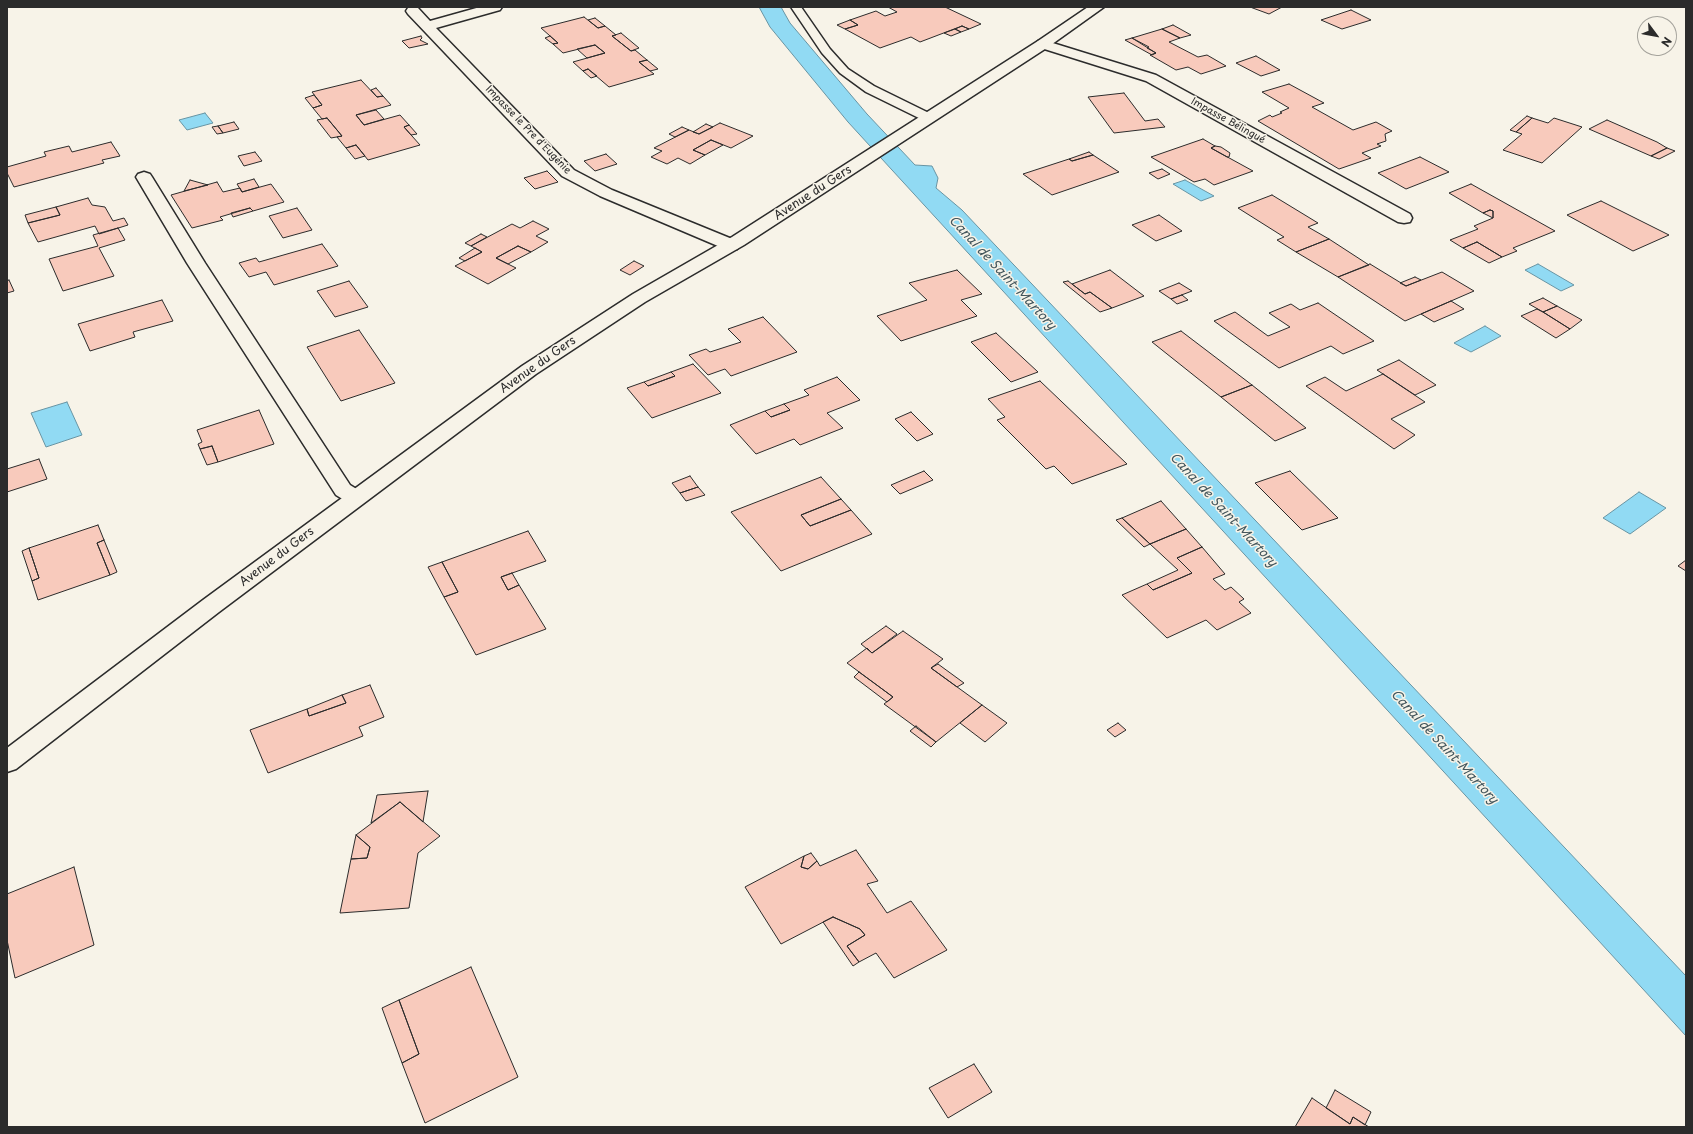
<!DOCTYPE html>
<meta charset="utf-8">
<style>
body{margin:0}
#map{position:relative;width:1693px;height:1134px;overflow:hidden;background:#f7f3e8;font-family:"Playpen Sans",sans-serif}
canvas{display:block}
.frame{position:absolute;inset:0;border:8px solid #2b2b2b;pointer-events:none}
.north{position:absolute;left:1637px;top:16px;width:40px;height:40px;box-sizing:border-box;background:#f7f3e8;border:1px solid #a5a39c;border-radius:50%;rotate:122deg;font-size:11px;font-weight:700;line-height:16px;text-align:center;color:#2b2b2b}
.north::after{content:'';display:block;margin:auto;width:14px;height:18px;background:#2b2b2b;clip-path:polygon(50% 0,100% 100%,50% 72%,0 100%)}
</style>
<div id="map">
<canvas width="1693" height="1134"></canvas>
<div class="frame"></div>
<div class="north">N</div>
</div>
<script>
const context = document.querySelector('canvas').getContext('2d');
context.lineJoin = 'round';
function paint(path, color) { context.fillStyle = color; context.fill(path, 'evenodd'); }
const toPath = rows => new Path2D(rows.map(r => 'M' + r).join(''));
function trace(path, color, width, dash) { context.strokeStyle = color; context.lineWidth = width; context.lineCap = dash ? 'butt' : 'round'; context.setLineDash(dash || []); context.stroke(path); }
function label(font, color, halo, rows, align = 'center') {
  context.font = font + ' "Playpen Sans",sans-serif'; context.lineWidth = 3; context.setLineDash([]); context.textBaseline = 'middle'; context.strokeStyle = halo; context.fillStyle = color; for (const [text, x, y, turn = 0] of rows) {
    context.save(); context.translate(x, y); context.rotate((+turn || 0) * Math.PI / 180); context.textAlign = isNaN(turn) ? turn : align; if (halo) context.strokeText(text, 0, 0); context.fillText(text, 0, 0); context.restore();
  }
}
const water = toPath([
 [759,7,781,7,790,23,867,114,915,165,932,166,938,178,936,188,962,210,1686,976,1686,1036,848,122,770,27,759,7],
 [205,113,213,123,187,130,179,120,205,113],
 [1185,180,1214,196,1201,201,1173,184,1185,180],
 [1538,264,1574,285,1561,291,1525,270,1538,264],
 [1485,326,1501,336,1471,352,1454,343,1485,326],
 [67,402,82,435,46,447,31,413,67,402],
 [1639,492,1666,508,1630,534,1603,518,1639,492]
]);
const building = toPath([
 [888,7,945,7,981,24,969,29,962,26,920,42,911,37,880,48,845,29,858,25,850,20,876,11,885,16,897,12,888,7],
 [1250,7,1282,7,1269,14,1250,7],
 [1351,10,1371,20,1342,29,1321,20,1351,10],
 [584,17,598,28,605,26,616,35,612,36,631,51,635,50,647,60,639,62,654,74,609,87,588,69,583,71,573,62,605,53,595,45,563,53,553,44,558,43,541,28,584,17],
 [595,18,605,26,598,28,588,20,595,18],
 [850,20,858,25,845,29,837,25,850,20],
 [1173,25,1191,35,1180,38,1162,29,1173,25],
 [962,26,969,29,961,32,955,29,962,26],
 [955,29,961,32,951,36,944,33,955,29],
 [1162,29,1180,38,1169,42,1198,57,1207,55,1226,66,1201,74,1188,67,1176,70,1150,55,1156,53,1132,38,1162,29],
 [621,33,639,48,631,51,612,36,621,33],
 [421,36,422,38,420,40,428,44,409,48,402,41,421,36],
 [550,36,558,43,553,44,545,38,550,36],
 [1132,38,1149,47,1147,48,1156,53,1152,55,1125,40,1132,38],
 [595,45,605,53,587,58,577,49,595,45],
 [1256,56,1280,70,1261,76,1236,63,1256,56],
 [647,60,658,69,650,71,639,62,647,60],
 [588,69,597,76,591,78,583,71,588,69],
 [361,80,377,97,383,96,391,105,356,115,364,125,400,115,409,125,404,127,420,145,368,160,356,145,346,148,337,137,342,136,327,118,322,119,313,108,322,105,312,92,361,80],
 [1289,84,1324,103,1312,107,1353,130,1376,122,1392,131,1385,134,1386,141,1377,144,1381,146,1362,153,1371,158,1339,169,1258,121,1270,115,1272,117,1282,113,1280,112,1289,108,1262,92,1289,84],
 [376,88,383,96,377,97,371,90,376,88],
 [1124,93,1145,121,1158,119,1165,127,1114,133,1088,97,1124,93],
 [314,95,322,105,313,108,305,98,314,95],
 [376,110,384,119,364,125,356,115,376,110],
 [1527,116,1532,118,1516,132,1510,130,1527,116],
 [327,118,342,136,331,138,317,120,327,118],
 [1532,118,1548,123,1554,118,1582,127,1542,163,1503,150,1522,134,1516,132,1532,118],
 [1607,120,1657,142,1667,148,1651,156,1589,129,1607,120],
 [234,122,239,129,223,133,218,126,234,122],
 [720,123,753,136,731,148,711,140,693,150,705,155,690,164,678,158,667,164,651,157,662,151,654,148,689,130,699,134,720,123],
 [706,124,713,127,699,134,693,132,706,124],
 [409,125,417,134,411,135,404,127,409,125],
 [218,126,223,133,217,134,212,127,218,126],
 [682,127,689,130,675,137,669,134,682,127],
 [1203,139,1215,146,1211,148,1253,171,1214,185,1205,179,1194,182,1151,157,1203,139],
 [711,140,723,145,705,155,693,150,711,140],
 [111,142,120,156,102,160,104,163,14,187,7,173,7,167,46,156,44,152,69,146,72,152,111,142],
 [356,145,365,156,355,159,346,148,356,145],
 [1215,146,1221,147,1230,153,1229,157,1227,157,1211,148,1215,146],
 [1667,148,1675,151,1659,159,1651,156,1667,148],
 [255,152,262,161,244,166,238,156,255,152],
 [1089,152,1093,155,1072,161,1069,159,1089,152],
 [606,154,617,164,595,171,584,161,606,154],
 [1093,155,1119,172,1052,195,1023,174,1069,159,1072,161,1093,155],
 [1420,157,1449,172,1406,189,1378,173,1420,157],
 [1162,169,1170,174,1158,179,1149,173,1162,169],
 [547,171,558,182,535,189,524,178,547,171],
 [254,179,259,187,242,192,237,184,254,179],
 [190,180,208,185,184,191,190,180],
 [217,182,223,192,240,188,242,192,271,184,284,202,253,211,250,208,220,217,223,220,192,228,171,195,217,182],
 [1471,184,1555,231,1513,248,1517,251,1502,257,1477,242,1463,248,1450,240,1478,229,1474,226,1493,218,1493,211,1490,210,1483,213,1449,193,1471,184],
 [1272,195,1318,223,1308,227,1329,239,1296,252,1277,240,1284,237,1238,208,1272,195],
 [88,198,92,205,105,207,113,221,124,218,128,225,99,234,95,226,38,242,28,223,60,215,56,207,88,198],
 [1601,201,1669,235,1633,251,1567,215,1601,201],
 [56,207,60,215,28,223,25,215,56,207],
 [250,208,253,211,233,217,231,213,250,208],
 [297,208,312,230,283,238,269,216,297,208],
 [1490,210,1493,211,1493,218,1483,213,1490,210],
 [1159,215,1182,231,1156,241,1132,225,1159,215],
 [533,221,549,229,536,236,548,242,531,252,518,246,496,258,516,268,488,284,455,266,482,252,471,246,512,224,520,228,533,221],
 [118,228,125,240,99,248,114,276,63,291,49,259,98,246,93,235,118,228],
 [481,234,487,237,471,246,465,243,481,234],
 [1329,239,1369,265,1338,277,1296,252,1329,239],
 [1477,242,1502,257,1489,263,1463,248,1477,242],
 [322,244,338,266,274,285,266,272,249,277,239,263,256,258,259,262,322,244],
 [518,246,531,252,508,264,496,258,518,246],
 [475,248,482,252,465,261,459,258,475,248],
 [634,261,644,266,630,275,620,270,634,261],
 [1370,264,1406,286,1442,272,1474,291,1405,321,1338,277,1370,264],
 [957,270,982,294,961,300,977,316,901,341,877,316,927,300,909,283,957,270],
 [1110,270,1144,296,1112,308,1090,292,1085,294,1072,284,1110,270],
 [1415,277,1421,280,1406,286,1400,283,1415,277],
 [9,280,14,291,7,293,7,281,9,280],
 [349,281,368,307,335,317,317,291,349,281],
 [1068,281,1085,294,1090,292,1112,308,1100,312,1063,282,1068,281],
 [1179,283,1192,291,1171,299,1159,291,1179,283],
 [1182,295,1188,300,1177,304,1171,299,1182,295],
 [1543,298,1557,306,1543,312,1529,304,1543,298],
 [162,300,173,321,133,332,135,337,90,351,78,324,162,300],
 [1451,301,1464,309,1434,322,1421,314,1451,301],
 [1318,303,1374,341,1343,354,1331,346,1279,368,1214,321,1235,312,1268,336,1290,327,1269,313,1291,304,1300,310,1318,303],
 [1557,306,1582,320,1570,329,1543,312,1557,306],
 [1537,309,1543,312,1570,329,1556,338,1521,316,1537,309],
 [763,317,797,352,731,376,725,369,708,375,689,355,706,349,710,352,741,342,728,329,763,317],
 [359,330,395,383,341,401,307,347,359,330],
 [1181,331,1252,385,1221,397,1152,342,1181,331],
 [996,333,1038,372,1011,382,971,342,996,333],
 [1399,360,1436,385,1415,395,1377,370,1399,360],
 [693,364,721,393,652,418,627,388,644,382,648,386,675,376,671,372,693,364],
 [671,372,675,376,648,386,644,382,671,372],
 [1383,374,1425,402,1391,419,1415,435,1394,449,1306,386,1325,377,1346,391,1383,374],
 [837,377,860,400,827,413,843,428,800,445,794,439,756,454,730,425,765,411,771,417,790,410,784,404,809,395,804,390,837,377],
 [1040,381,1127,464,1072,484,1054,466,1046,469,997,420,1005,417,988,399,1040,381],
 [1252,385,1306,428,1275,441,1221,397,1252,385],
 [784,404,790,410,771,417,765,411,784,404],
 [259,410,274,444,218,462,212,446,200,449,198,444,202,442,197,430,259,410],
 [911,412,933,434,917,441,895,419,911,412],
 [212,446,218,462,207,465,200,449,212,446],
 [39,459,47,479,7,492,7,469,39,459],
 [924,471,933,480,900,494,891,485,924,471],
 [1290,471,1338,518,1302,530,1255,483,1290,471],
 [690,476,698,487,680,493,672,483,690,476],
 [821,477,841,499,801,515,810,526,851,510,872,534,781,571,731,512,821,477],
 [698,487,705,495,686,501,680,493,698,487],
 [841,499,851,510,810,526,801,515,841,499],
 [1161,501,1186,529,1150,544,1122,518,1161,501],
 [1122,518,1150,544,1144,547,1116,520,1122,518],
 [98,525,104,540,97,543,110,575,38,600,32,581,39,578,29,548,98,525],
 [1186,529,1202,547,1177,558,1192,573,1153,590,1147,584,1178,570,1150,544,1186,529],
 [528,531,546,561,501,577,508,590,519,585,546,629,476,655,444,597,458,592,442,562,528,531],
 [104,540,117,572,110,575,97,543,104,540],
 [1202,547,1225,574,1213,579,1225,590,1231,587,1244,599,1239,602,1251,613,1217,630,1206,620,1167,638,1122,595,1147,584,1153,590,1192,573,1177,558,1202,547],
 [29,548,39,578,32,581,22,551,29,548],
 [1686,560,1686,571,1678,566,1686,560],
 [442,562,458,592,444,597,428,567,442,562],
 [512,573,519,585,508,590,501,577,512,573],
 [886,626,897,634,872,653,861,644,886,626],
 [903,631,943,659,931,668,982,705,936,742,884,704,893,697,847,663,867,648,872,653,903,631],
 [938,664,964,683,957,687,931,668,938,664],
 [859,672,893,697,887,702,854,677,859,672],
 [370,685,384,717,359,727,363,736,268,773,250,730,307,709,309,716,346,703,342,695,370,685],
 [342,695,346,703,309,716,307,709,342,695],
 [982,705,1007,723,985,742,960,723,982,705],
 [1118,723,1126,730,1115,737,1107,730,1118,723],
 [916,726,936,742,931,747,910,731,916,726],
 [428,791,423,822,400,802,371,823,377,795,428,791],
 [400,802,440,836,418,853,409,908,340,913,351,859,367,858,370,847,356,835,400,802],
 [356,835,370,847,367,858,351,859,356,835],
 [856,850,878,881,867,884,887,913,911,901,947,950,894,978,876,953,859,962,847,946,865,935,860,929,833,917,781,944,745,887,804,856,801,867,808,869,817,861,820,866,856,850],
 [811,853,817,861,808,869,801,867,804,856,811,853],
 [74,867,94,945,15,978,7,940,7,894,74,867],
 [833,917,860,929,865,935,847,946,859,962,853,966,823,922,833,917],
 [471,967,518,1077,425,1123,402,1063,419,1054,399,1000,471,967],
 [399,1000,419,1054,402,1063,382,1008,399,1000],
 [974,1064,992,1092,948,1118,929,1088,974,1064],
 [1335,1090,1371,1112,1365,1125,1353,1117,1350,1124,1326,1108,1335,1090],
 [1312,1098,1350,1124,1353,1117,1369,1127,1295,1127,1312,1098]
]);
const service = toPath([
 [791,7,801,7,830,49,848,69,874,86,933,115,935,118,933,121,925,121,866,92,840,73,822,53,791,7]
]);
const minor = toPath([
 [413,7,418,8,430,21,480,7,502,7,500,10,436,28,574,170,612,190,737,241,740,245,737,249,731,250,725,249,600,196,562,176,408,14,406,11,408,8,413,7],
 [1043,40,1156,75,1410,214,1412,218,1410,222,1404,223,1398,222,1146,81,1038,47,1036,44,1038,41,1043,40],
 [144,172,150,174,152,177,205,263,350,485,363,493,366,498,363,503,356,505,349,503,336,495,187,263,136,177,138,174,144,172]
]);
const secondary = toPath([
 [1088,7,1104,7,1048,47,744,245,645,302,536,374,219,612,16,769,7,772,7,748,203,600,522,366,633,294,732,237,1038,41,1088,7]
]);
const farStreetnames = [
 ["Impasse Bélingué",1228,121,29],
 ["Impasse le Pre d'Eugénie",528,130,46]
];
const streetNames = [
 ["Avenue du Gers",813,193,-33],
 ["Avenue du Gers",538,365,-35],
 ["Avenue du Gers",277,557,-37]
];
const waterNames = [
 ["Canal de Saint-Martory",1002,273,47],
 ["Canal de Saint-Martory",1223,510,47],
 ["Canal de Saint-Martory",1444,747,47]
];
paint(water, '#91daf3');
trace(water, '#6894a3', 1);
paint(building, '#f8cabc');
trace(building, '#2b2b2b', 1);
trace(service, '#2b2b2b', 3);
trace(minor, '#2b2b2b', 3);
trace(secondary, '#2b2b2b', 3);
paint(service, '#f7f3e8');
paint(minor, '#f7f3e8');
paint(secondary, '#f7f3e8');
label('10px', '#2b2b2b', '#f7f3e8', farStreetnames);
label('12px', '#2b2b2b', '#f7f3e8', streetNames);
label('italic 13px', '#44575d', '#f7f3e8', waterNames);
</script>
